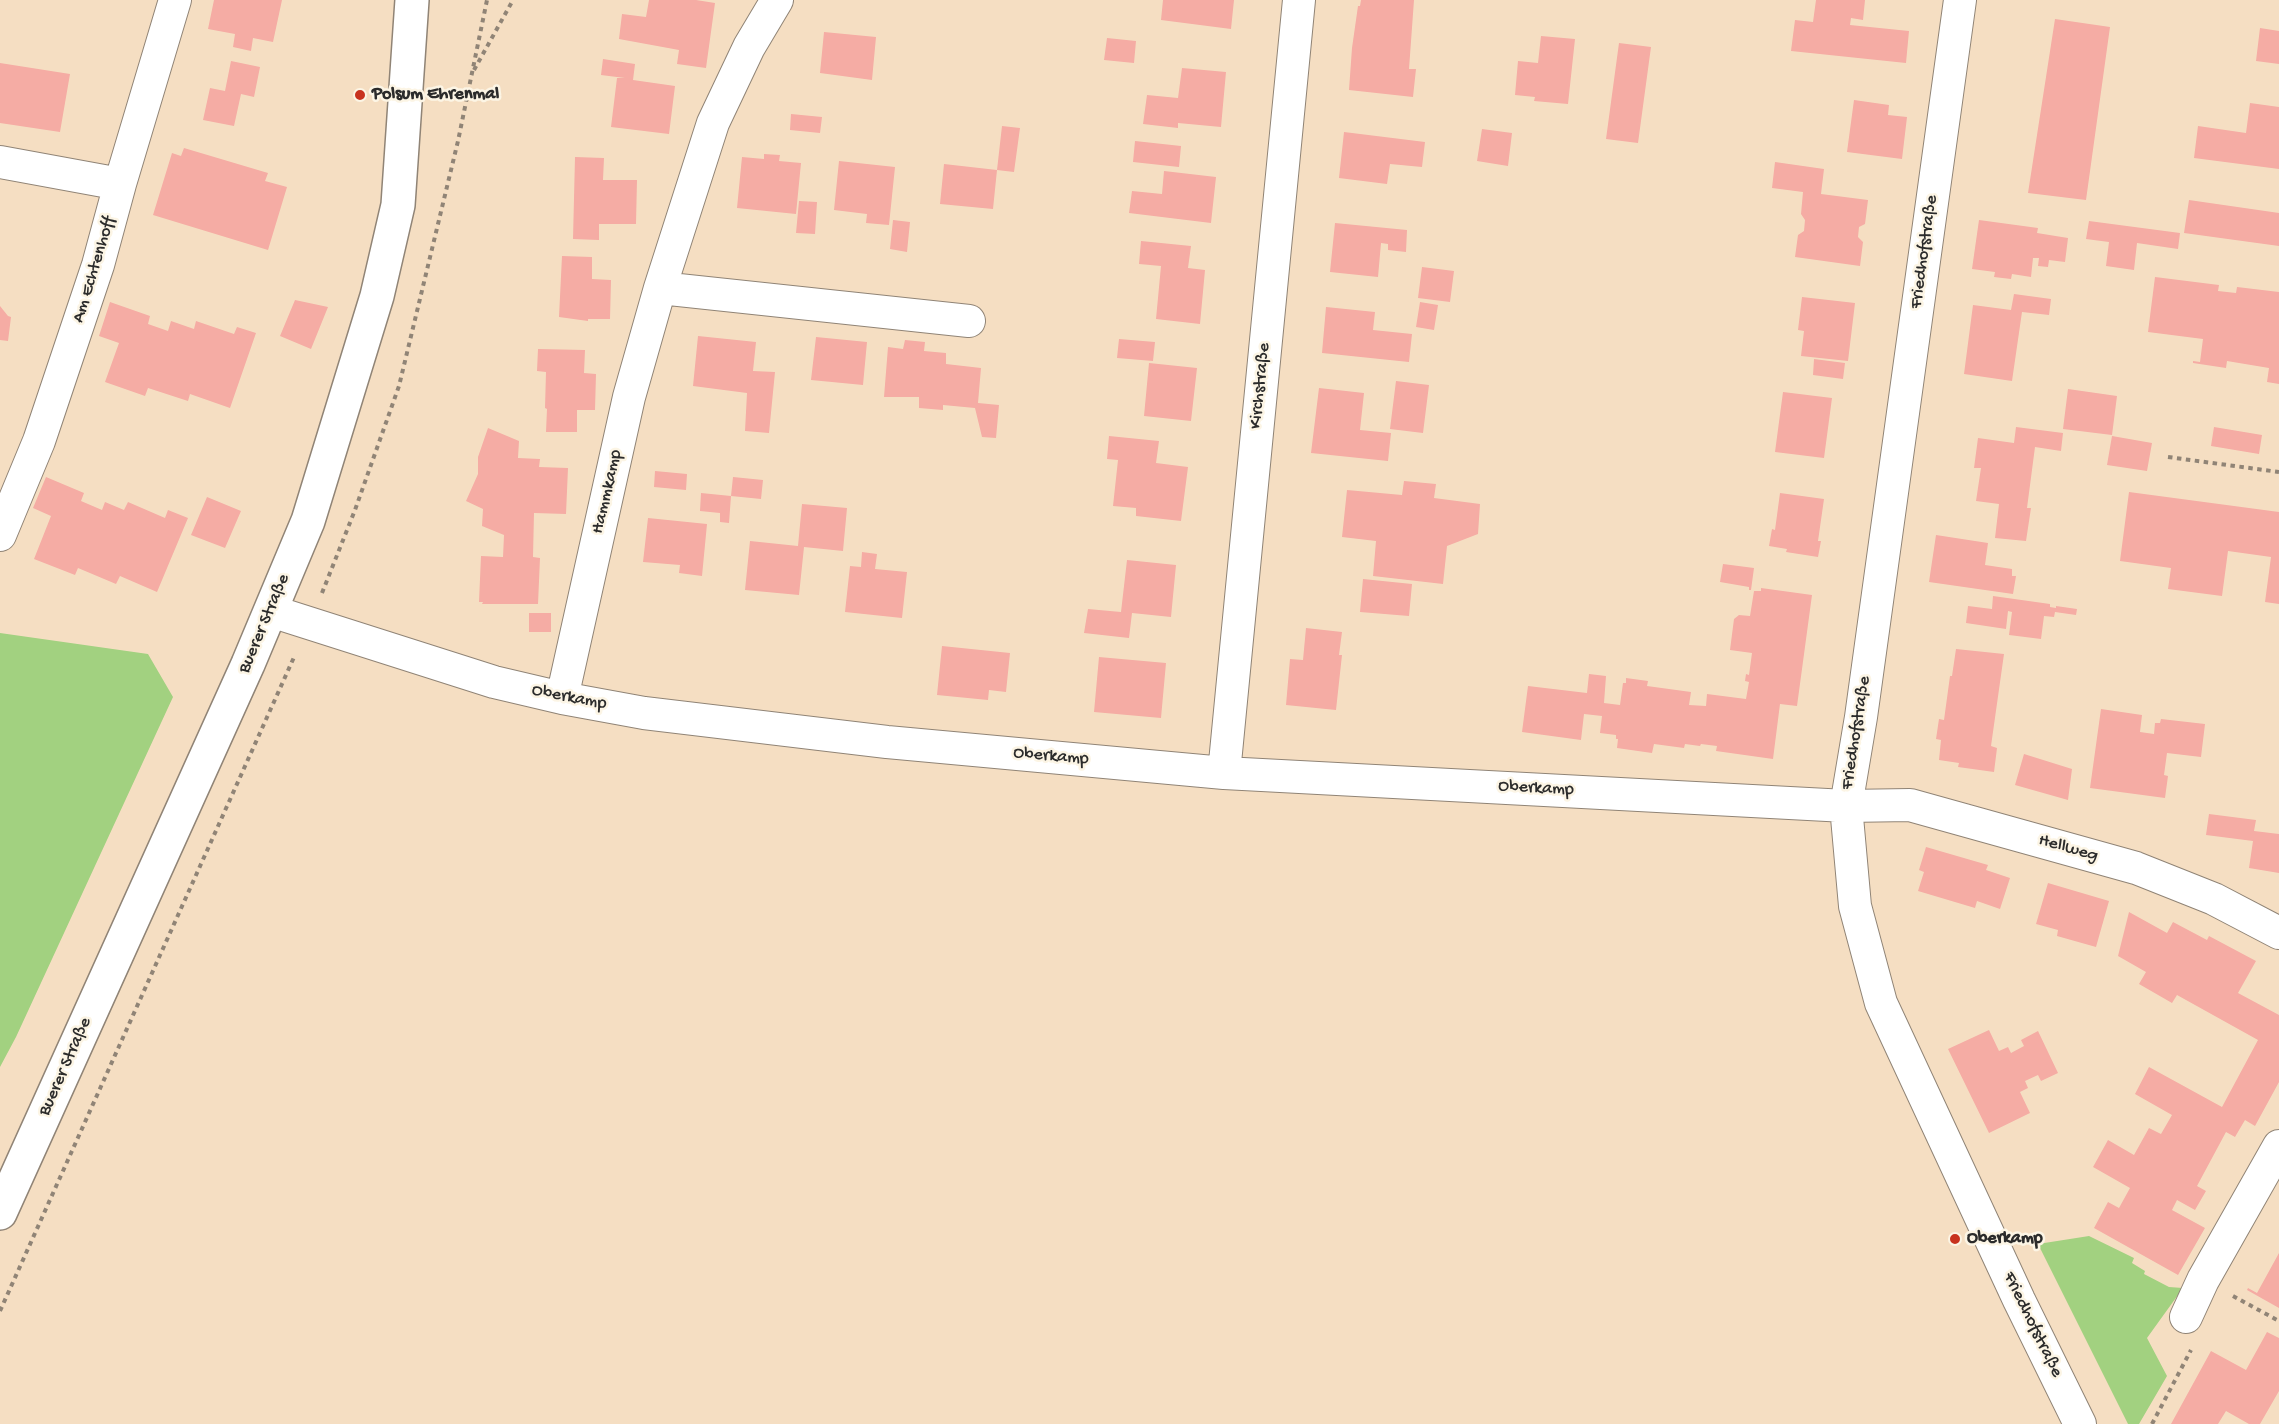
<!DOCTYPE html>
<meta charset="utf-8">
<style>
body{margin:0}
canvas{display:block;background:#f5dec2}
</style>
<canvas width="2279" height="1424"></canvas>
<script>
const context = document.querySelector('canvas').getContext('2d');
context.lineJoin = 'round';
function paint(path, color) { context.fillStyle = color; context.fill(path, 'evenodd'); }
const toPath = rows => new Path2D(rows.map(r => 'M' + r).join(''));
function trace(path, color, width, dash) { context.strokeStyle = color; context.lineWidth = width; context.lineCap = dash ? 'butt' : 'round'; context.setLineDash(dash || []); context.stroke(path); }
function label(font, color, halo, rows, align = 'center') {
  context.font = font + ' "Gochi Hand",sans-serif'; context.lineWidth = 5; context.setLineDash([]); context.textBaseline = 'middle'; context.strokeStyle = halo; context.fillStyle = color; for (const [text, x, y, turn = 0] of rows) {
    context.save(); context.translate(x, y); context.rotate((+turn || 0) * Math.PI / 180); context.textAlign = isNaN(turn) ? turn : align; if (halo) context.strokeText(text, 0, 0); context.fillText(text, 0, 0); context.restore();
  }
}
const green = toPath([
 [0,633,148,654,173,697,16,1037,0,1067],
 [2089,1236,2134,1258,2132,1263,2145,1271,2144,1274,2169,1287,2183,1288,2147,1338,2167,1376,2139,1424,2128,1424,2038,1244]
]);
const building = toPath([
 [214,0,282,0,273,42,253,38,251,51,233,47,235,34,208,29],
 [649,0,696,0,715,3,706,68,677,64,679,50,619,39,622,14,646,17],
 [1163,0,1234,0,1231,29,1161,20],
 [1361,0,1414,0,1409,69,1416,69,1413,97,1349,90,1352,48,1358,6,1360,6],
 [1816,0,1865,0,1863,20,1851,18,1850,25,1909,31,1906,63,1791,51,1795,20,1813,22],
 [2055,19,2110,27,2086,200,2028,193],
 [2260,28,2279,31,2279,64,2256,61],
 [824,32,876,37,872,80,820,73],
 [1541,36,1575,39,1568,104,1534,101,1535,97,1515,95,1518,61,1538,63],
 [1107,38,1136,41,1134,63,1104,60],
 [1619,43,1651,47,1638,143,1606,139],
 [603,59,635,64,633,80,675,86,669,134,611,127,617,78,625,78,601,75],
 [231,61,260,67,254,97,241,94,234,126,203,120,210,88,225,91],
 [0,63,70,74,60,132,0,123],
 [1182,68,1226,72,1221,127,1178,123,1178,128,1143,124,1147,95,1178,98],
 [1854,100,1889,105,1888,115,1907,117,1902,159,1847,152],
 [2250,103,2279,107,2279,169,2194,158,2198,126,2246,133],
 [791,114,822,117,820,133,790,130],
 [1002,126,1020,128,1014,172,997,170],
 [1482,129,1512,133,1508,166,1477,161],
 [1344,132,1425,142,1422,167,1390,164,1387,184,1339,178],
 [1135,141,1181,146,1179,167,1133,162],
 [184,148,268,173,265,181,287,187,268,250,153,215,172,153,181,156],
 [764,154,780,155,779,161,801,163,796,214,737,208,742,157,764,159],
 [575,157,604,158,603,180,637,180,636,224,599,224,599,240,573,239],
 [839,161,895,167,889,225,866,223,867,214,834,210],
 [1775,162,1824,169,1821,194,1868,200,1865,224,1859,227,1858,237,1863,242,1860,266,1795,257,1798,235,1804,231,1805,220,1801,214,1803,192,1772,188],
 [944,164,997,170,993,209,940,204],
 [1164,171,1216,177,1211,223,1129,213,1132,191,1162,194],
 [2189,200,2279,213,2279,246,2184,233],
 [799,201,817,202,815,234,796,233],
 [893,220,910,222,907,252,890,249],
 [1979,220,2038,228,2037,233,2068,238,2065,262,2049,260,2048,267,2038,266,2039,258,2033,258,2031,277,2012,274,2011,279,1994,277,1995,272,1972,269],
 [2089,221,2180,233,2178,249,2137,243,2134,270,2106,266,2109,242,2086,239],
 [1335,223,1407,230,1406,252,1388,250,1388,244,1381,243,1378,277,1330,272],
 [1141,241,1191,246,1188,268,1205,270,1200,324,1156,319,1161,266,1139,264],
 [562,256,592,257,592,279,611,280,610,319,588,319,588,321,559,317],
 [1422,267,1454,271,1450,302,1418,298],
 [2155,277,2219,285,2218,291,2236,293,2237,287,2279,292,2279,384,2267,382,2269,368,2227,361,2226,368,2193,363,2193,361,2200,362,2203,339,2148,332],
 [2014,294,2051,299,2049,315,2022,312,2012,381,1964,374,1973,305,2011,310],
 [1802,297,1855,303,1848,361,1801,356,1804,331,1798,330],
 [295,300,328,307,311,349,280,336],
 [110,302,150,316,148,324,168,331,171,321,194,329,196,321,234,334,237,327,256,333,230,408,190,394,188,401,148,388,145,396,105,382,119,343,99,336],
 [1420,302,1438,305,1434,330,1416,327],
 [0,306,8,316,11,317,8,341,0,340],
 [1326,307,1375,312,1373,330,1412,334,1409,362,1322,353],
 [698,336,756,342,753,371,775,372,769,433,745,431,747,393,693,386],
 [816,337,867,342,863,385,811,380],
 [1119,339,1155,342,1153,361,1117,358],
 [905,340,925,342,924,351,946,353,946,364,981,368,978,403,999,405,996,438,982,437,975,408,943,405,943,410,919,408,919,397,884,397,888,347,903,349],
 [538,349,585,350,584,373,596,374,595,410,577,410,577,432,546,432,547,409,545,408,546,372,537,371],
 [1814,359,1845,363,1843,379,1813,375],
 [1149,363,1197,368,1191,421,1144,416],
 [1396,381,1429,385,1423,433,1390,429],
 [1319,388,1364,393,1360,430,1391,433,1388,461,1311,453],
 [2068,389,2117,396,2112,435,2063,429],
 [1783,392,1832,398,1824,458,1775,452],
 [2016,427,2063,433,2061,451,2035,447,2027,508,2031,508,2026,541,1995,538,1999,504,1976,501,1981,468,1974,468,1978,438,2014,443],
 [2214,427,2262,435,2259,454,2211,446],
 [488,428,519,441,518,458,540,459,539,467,568,468,566,514,534,513,533,557,540,558,538,604,482,604,483,602,479,602,481,556,503,557,504,535,482,526,483,509,466,501,478,474,478,457],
 [1109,436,1159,441,1156,463,1188,467,1181,521,1136,516,1136,508,1113,506,1118,460,1107,459],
 [2112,436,2152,443,2147,471,2107,465],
 [655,471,687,474,686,490,654,487],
 [46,477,84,493,81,501,102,510,105,502,124,510,128,502,165,518,168,510,188,518,157,592,120,576,116,584,78,568,75,575,34,559,51,516,33,508],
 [733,477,763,480,761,499,731,496],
 [1404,481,1436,484,1434,498,1480,504,1478,534,1447,546,1443,584,1373,576,1376,541,1342,537,1347,490,1402,495],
 [2129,492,2279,512,2279,604,2265,602,2271,557,2228,551,2222,596,2168,589,2171,568,2120,561],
 [701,493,731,496,729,523,720,522,720,513,700,511],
 [1780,493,1824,499,1818,541,1821,541,1818,557,1786,552,1787,549,1769,546,1772,529,1775,530],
 [207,497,241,511,225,548,191,535],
 [802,504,847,508,843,551,804,547,799,595,745,590,750,541,798,546],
 [648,518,707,524,702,576,679,573,680,565,643,562],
 [1936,535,1988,543,1985,565,2012,569,2012,576,2016,576,2013,594,1929,582],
 [862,552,877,554,875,569,907,572,902,618,845,612,850,566,861,567],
 [1127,560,1176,565,1171,617,1132,613,1129,638,1084,633,1088,609,1121,612],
 [1723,564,1754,568,1751,590,1749,590,1749,587,1720,582],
 [1363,579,1412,584,1409,616,1360,612],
 [1761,588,1812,595,1797,706,1780,704,1773,759,1716,751,1717,746,1701,744,1700,746,1685,744,1684,748,1654,744,1652,753,1617,748,1618,739,1616,739,1616,735,1600,733,1602,716,1584,714,1581,740,1522,732,1528,686,1587,693,1589,674,1606,676,1604,703,1620,705,1623,683,1626,683,1626,678,1648,681,1647,686,1691,692,1689,705,1706,706,1707,694,1746,699,1749,682,1745,681,1746,674,1749,675,1752,653,1730,650,1734,619,1739,615,1750,616,1754,591,1761,591],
 [1993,596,2050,604,2050,607,2056,608,2056,606,2077,609,2076,615,2055,612,2054,617,2044,616,2041,639,2009,635,2012,612,2008,611,2006,629,1966,623,1968,606,1992,609],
 [529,613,551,613,551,632,529,632],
 [1306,628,1342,632,1339,655,1342,655,1336,710,1286,705,1290,659,1303,660],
 [942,646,1010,653,1006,692,989,690,988,700,937,695],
 [1956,649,2004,654,1991,746,1997,748,1994,772,1958,767,1959,763,1939,760,1941,740,1936,739,1939,719,1944,720,1950,676,1952,676],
 [1099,657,1166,663,1161,718,1094,712],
 [2101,709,2142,715,2140,732,2154,734,2155,723,2160,723,2161,719,2205,724,2201,757,2167,753,2164,775,2168,776,2165,798,2090,788],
 [2024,754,2072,769,2068,800,2015,785],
 [2209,814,2256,820,2254,831,2279,834,2279,873,2249,868,2253,841,2206,835],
 [1926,847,1988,865,1986,870,2010,878,2000,909,1977,901,1975,908,1918,891,1924,872,1919,870],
 [2048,883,2109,901,2096,947,2057,936,2058,930,2036,924],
 [2129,912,2167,933,2173,922,2207,940,2209,936,2256,961,2238,993,2279,1015,2279,1082,2255,1126,2245,1120,2235,1137,2226,1132,2197,1186,2206,1191,2195,1210,2177,1200,2172,1210,2205,1228,2178,1275,2094,1228,2108,1202,2119,1208,2130,1188,2093,1167,2108,1140,2134,1155,2149,1128,2161,1134,2172,1115,2135,1094,2149,1067,2222,1107,2258,1040,2177,995,2172,1003,2139,984,2146,972,2118,956],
 [1989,1030,1999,1051,2008,1047,2011,1053,2024,1046,2021,1040,2038,1031,2058,1073,2041,1081,2038,1075,2025,1081,2028,1088,2020,1092,2030,1113,1989,1133,1948,1049],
 [2279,1253,2279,1308,2247,1290,2248,1288,2257,1293],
 [2267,1332,2279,1338,2279,1391,2260,1424,2249,1424,2226,1411,2218,1424,2171,1424,2211,1351,2246,1370]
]);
const path = toPath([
 [474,70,513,0],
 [2168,457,2279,472],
 [322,593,355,510,399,386,458,141,487,0],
 [2233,1296,2279,1321],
 [0,1311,295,655],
 [2152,1424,2191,1350]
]);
const street = toPath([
 [1960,0,1861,717,1846,806,1855,906,1881,1003,2019,1300,2080,1424],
 [0,162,120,184],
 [660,288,969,321],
 [0,535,39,441,98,265,120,184,175,0],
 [271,611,494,682,562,698,644,713,887,742,1224,773,1846,806,1910,805,2136,868,2214,899,2279,933],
 [562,698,629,397,660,288,713,123,749,47,777,0],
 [1224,773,1299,0],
 [2186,1317,2203,1280,2279,1146]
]);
const secondary = toPath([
 [0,1213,248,664,308,521,377,296,398,205,412,0]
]);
const markers = [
 [360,95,6,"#c8321e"],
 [1955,1239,6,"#c8321e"]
];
const poiNames = [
 ["Polsum Ehrenmal",372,95],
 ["Oberkamp",1967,1239]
];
const streetNames = [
 ["Friedhofstraße",1925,252,-82],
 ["Am Echtenhoff",95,270,-73],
 ["Kirchstraße",1261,386,-84],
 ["Hammkamp",608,492,-77],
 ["Buerer Straße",265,624,-67],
 ["Oberkamp",569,698,11],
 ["Friedhofstraße",1857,733,-81],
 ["Oberkamp",1051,757,5],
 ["Oberkamp",1536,789,3],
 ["Hellweg",2068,849,16],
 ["Buerer Straße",66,1067,-66],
 ["Friedhofstraße",2032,1325,64]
];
paint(green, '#a2d180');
paint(building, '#f5aca4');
trace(street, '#908476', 34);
trace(secondary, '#908476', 36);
trace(path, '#908476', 4, [4.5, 4.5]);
trace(street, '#fff', 32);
trace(secondary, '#fff', 33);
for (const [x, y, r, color] of markers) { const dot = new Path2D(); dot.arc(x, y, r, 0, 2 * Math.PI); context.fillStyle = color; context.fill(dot); trace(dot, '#fcf5e5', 2); }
label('bold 18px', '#2b2b2b', '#fcf5e5', poiNames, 'left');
label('18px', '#2b2b2b', '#fcf5e5', streetNames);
</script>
